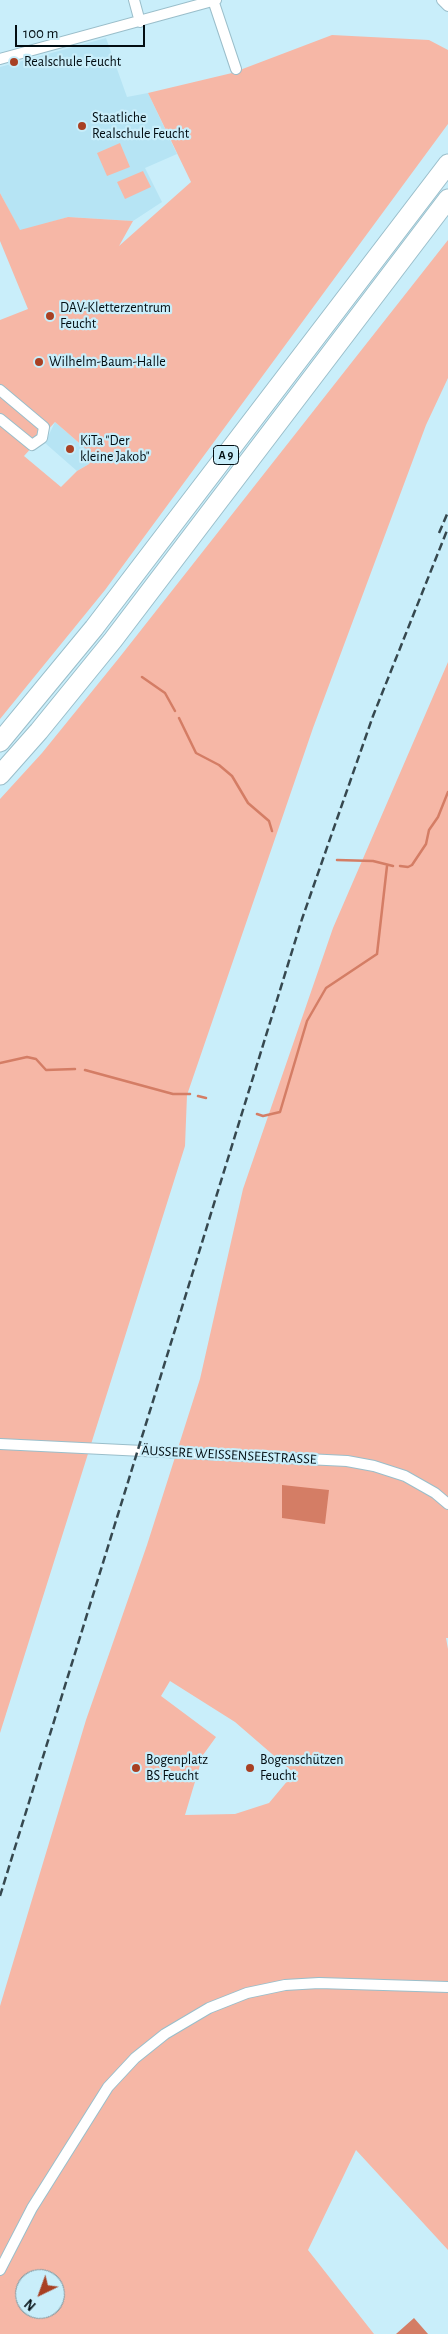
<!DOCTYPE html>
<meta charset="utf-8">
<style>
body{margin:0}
#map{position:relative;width:448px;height:2334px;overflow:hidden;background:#c9eefa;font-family:"Alegreya Sans",sans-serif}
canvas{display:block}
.north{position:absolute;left:15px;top:2269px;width:50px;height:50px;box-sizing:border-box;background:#c9eefa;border:1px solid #79949d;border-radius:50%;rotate:222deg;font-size:14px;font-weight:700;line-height:20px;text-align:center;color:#020d12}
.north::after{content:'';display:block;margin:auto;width:18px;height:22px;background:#a84023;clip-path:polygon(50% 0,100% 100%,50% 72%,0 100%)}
.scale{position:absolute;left:15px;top:25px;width:130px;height:22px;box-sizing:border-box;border:2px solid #020d12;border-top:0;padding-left:6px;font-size:15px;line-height:18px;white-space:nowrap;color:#020d12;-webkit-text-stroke:4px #c9eefa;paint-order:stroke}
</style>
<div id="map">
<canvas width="448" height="2334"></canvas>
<div class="north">N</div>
<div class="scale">100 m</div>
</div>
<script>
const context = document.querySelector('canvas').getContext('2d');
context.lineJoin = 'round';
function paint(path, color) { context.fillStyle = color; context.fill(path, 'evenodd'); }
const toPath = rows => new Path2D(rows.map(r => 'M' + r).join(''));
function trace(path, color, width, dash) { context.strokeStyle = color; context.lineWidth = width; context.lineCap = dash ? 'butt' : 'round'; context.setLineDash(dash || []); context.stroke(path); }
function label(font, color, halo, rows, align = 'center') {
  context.font = font + ' "Alegreya Sans",sans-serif'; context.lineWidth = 4.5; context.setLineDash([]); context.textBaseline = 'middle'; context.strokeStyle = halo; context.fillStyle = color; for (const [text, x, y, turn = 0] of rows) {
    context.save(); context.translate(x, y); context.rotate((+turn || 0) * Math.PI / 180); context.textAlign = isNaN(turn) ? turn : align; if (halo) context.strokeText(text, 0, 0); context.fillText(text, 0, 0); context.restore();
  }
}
const built = toPath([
 [106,38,127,97,148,93,177,154,145,168,162,202,133,221,68,217,20,231,0,193,0,67],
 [55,422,93,455,89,464,77,471,45,443]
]);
const green = toPath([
 [332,35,429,40,448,50,448,124,105,590,0,719,0,320,28,309,0,241,0,193,20,230,68,217,133,221,119,246,191,182,148,93,232,73],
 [55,422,93,455,89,464,77,471,61,487,24,456],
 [120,143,130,167,107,176,97,153],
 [143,171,151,187,125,199,117,182],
 [448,240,448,378,426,425,313,728,187,1095,185,1146,0,1733,0,799,42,753,119,658],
 [448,662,448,1638,446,1638,448,1649,448,2250,356,2150,308,2250,374,2334,0,2334,0,2006,86,1720,147,1545,200,1379,243,1189,333,928],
 [170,1681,235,1722,294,1773,269,1803,235,1814,185,1815,203,1755,216,1737,161,1696],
 [25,2279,55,2279,55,2309,25,2309]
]);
const water = toPath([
 [282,1485,329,1490,325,1524,282,1518],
 [414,2318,428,2334,396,2334]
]);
const stream = toPath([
 [142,677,165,693,175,711],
 [179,718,196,753,219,765,232,776,248,803,269,821,272,831],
 [337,860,373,861,393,866],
 [400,866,408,867,412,865,426,844,429,830,438,817,448,792],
 [0,1063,27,1057,36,1059,46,1070,75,1069],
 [85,1070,173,1094,190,1094],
 [198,1096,206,1098],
 [257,1114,263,1116,280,1112,307,1021,326,988,377,954,387,866]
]);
const minor = toPath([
 [134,0,140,22],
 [213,0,236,69],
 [442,0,448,6],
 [0,59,216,0],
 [0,390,44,427,42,438,32,445,0,419],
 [0,1444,347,1461,374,1466,405,1476,435,1493,448,1504],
 [0,2270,32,2208,108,2087,135,2058,165,2034,209,2008,247,1993,285,1985,319,1983,448,1987]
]);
const motorway = toPath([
 [0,742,94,628,448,164],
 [0,775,39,731,113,640,448,199]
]);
const rail = toPath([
 [439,533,448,512],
 [0,1896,302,919,373,716,448,528]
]);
const markers = [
 [14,62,5,"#a84023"],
 [82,126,5,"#a84023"],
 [50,316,5,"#a84023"],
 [39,362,5,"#a84023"],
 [70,449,5,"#a84023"],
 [136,1768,5,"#a84023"],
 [250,1768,5,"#a84023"]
];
const shields = [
 [226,455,25]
];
const shieldNames = [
 ["A 9",226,455]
];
const poiNames = [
 ["Realschule Feucht",24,62],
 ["Staatliche",92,118],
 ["Realschule Feucht",92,134],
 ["DAV-Kletterzentrum",60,308],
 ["Feucht",60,324],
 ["Wilhelm-Baum-Halle",49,362],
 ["KiTa \"Der",80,441],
 ["kleine Jakob\"",80,457],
 ["Bogenplatz",146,1760],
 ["BS Feucht",146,1776],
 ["Bogenschützen",260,1760],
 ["Feucht",260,1776]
];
const streetNames = [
 ["ÄUSSERE WEISSENSEESTRASSE",229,1455,3]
];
paint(built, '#b6e4f4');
paint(green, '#f6b7a6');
paint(water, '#d47d65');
trace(stream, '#d47d65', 2.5);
trace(minor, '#9abeca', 12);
trace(motorway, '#9abeca', 21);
trace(minor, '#fff', 10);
trace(motorway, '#fff', 19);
trace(rail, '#36484f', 2.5, [8, 4]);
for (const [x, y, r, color] of markers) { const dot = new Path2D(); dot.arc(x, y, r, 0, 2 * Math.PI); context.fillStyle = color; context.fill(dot); trace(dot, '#c9eefa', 2); }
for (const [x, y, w] of shields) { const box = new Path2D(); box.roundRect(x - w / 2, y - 9.5, w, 19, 4); context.fillStyle = '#c9eefa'; context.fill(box); trace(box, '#020d12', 1); }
label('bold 12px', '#020d12', null, shieldNames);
label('14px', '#020d12', '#c9eefa', poiNames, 'left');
label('14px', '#020d12', '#c9eefa', streetNames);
</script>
